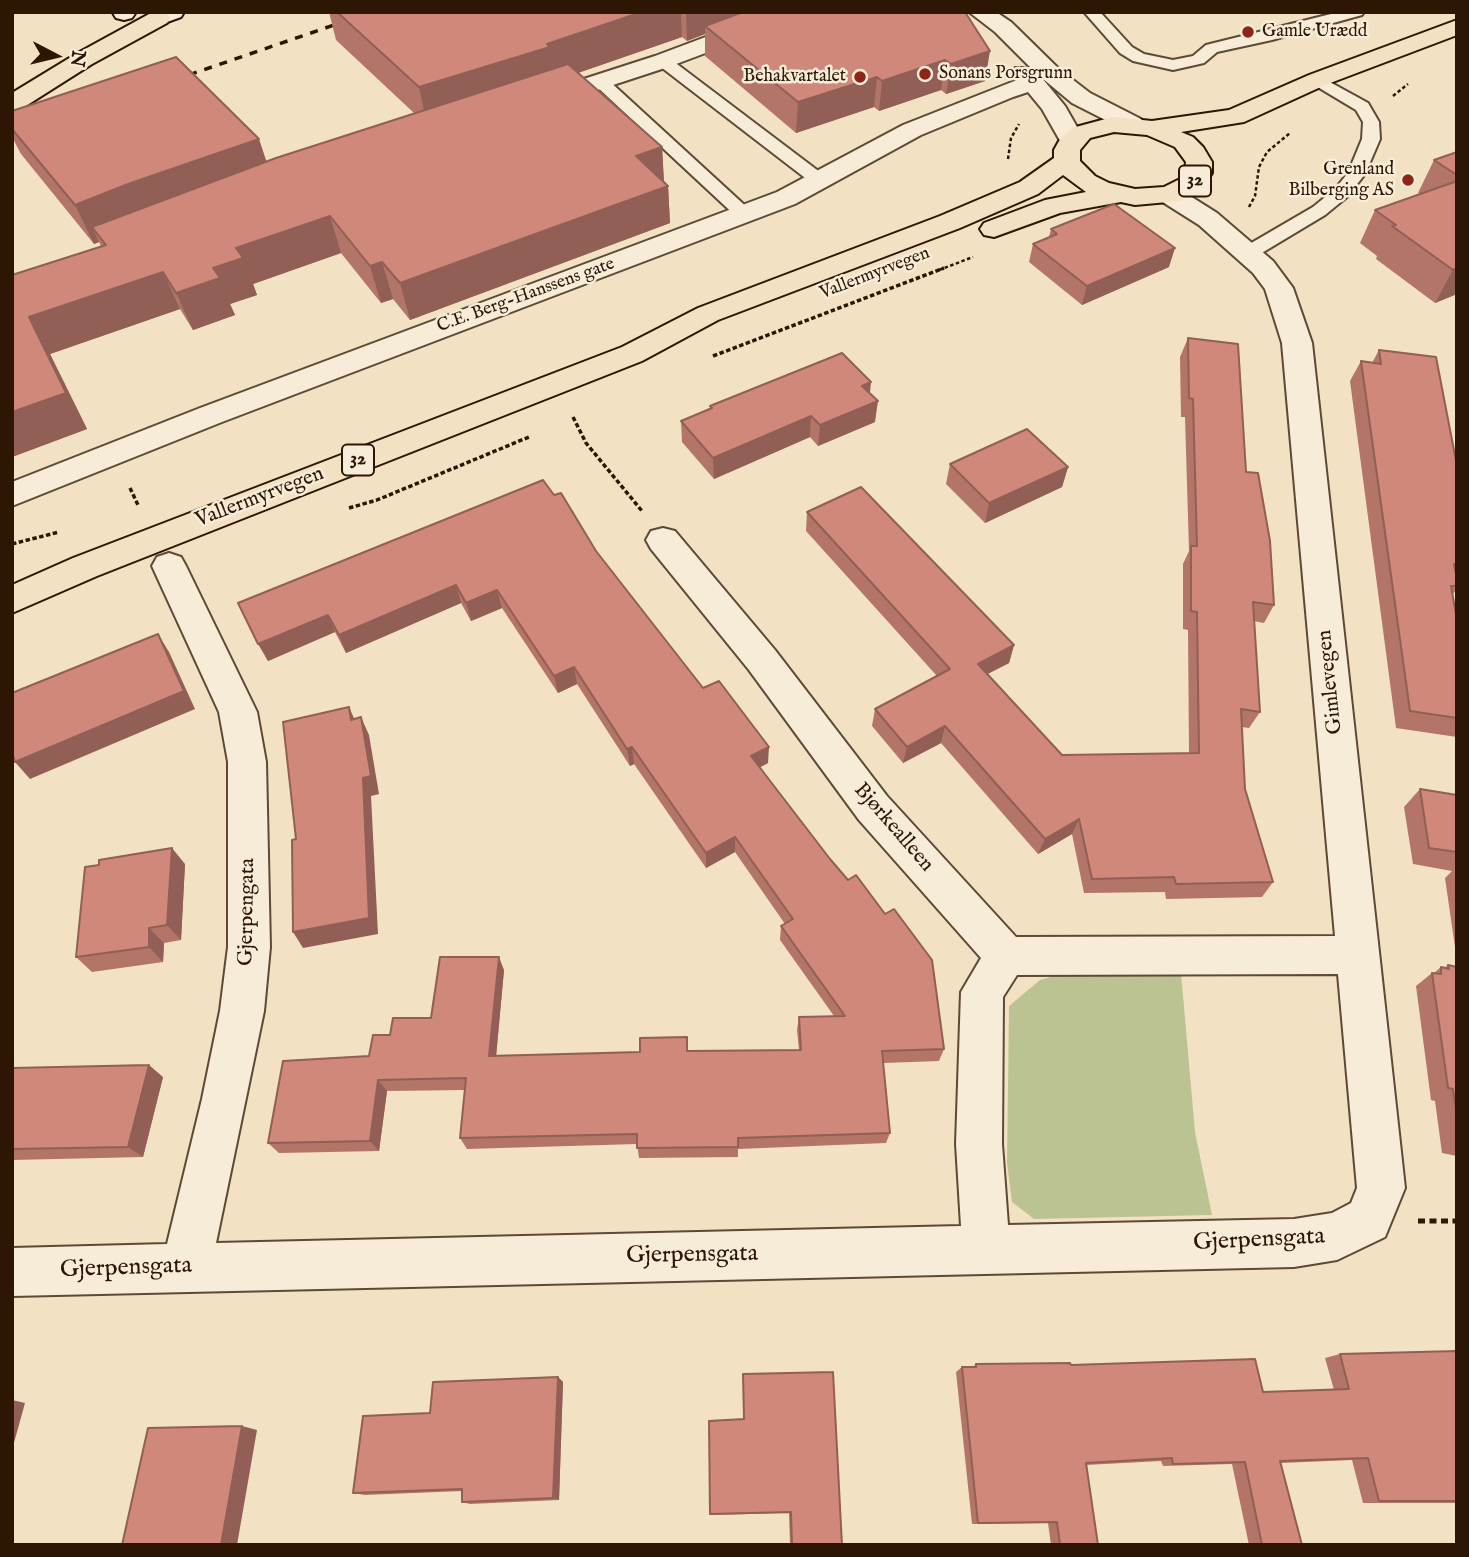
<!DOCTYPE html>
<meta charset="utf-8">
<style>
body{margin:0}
#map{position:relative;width:1469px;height:1557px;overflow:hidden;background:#f2e2c3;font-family:"IM FELL English",serif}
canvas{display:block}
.frame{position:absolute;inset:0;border:14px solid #2d1604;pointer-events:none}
.north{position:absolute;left:21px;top:21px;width:70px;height:70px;-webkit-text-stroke:5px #f7ecd8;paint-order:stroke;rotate:97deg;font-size:19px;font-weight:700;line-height:28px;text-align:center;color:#2d1604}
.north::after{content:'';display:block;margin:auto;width:24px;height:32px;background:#2d1604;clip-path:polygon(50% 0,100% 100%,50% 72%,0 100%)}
</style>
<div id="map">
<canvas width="1469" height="1557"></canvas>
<div class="frame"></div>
<div class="north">N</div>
</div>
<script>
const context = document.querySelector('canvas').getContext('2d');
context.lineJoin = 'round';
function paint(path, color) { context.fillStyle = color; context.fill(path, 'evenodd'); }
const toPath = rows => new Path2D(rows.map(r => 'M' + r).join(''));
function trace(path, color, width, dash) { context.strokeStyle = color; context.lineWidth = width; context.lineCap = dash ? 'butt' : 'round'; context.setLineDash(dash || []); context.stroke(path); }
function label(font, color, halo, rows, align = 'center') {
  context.font = font + ' "IM FELL English",serif'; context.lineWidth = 5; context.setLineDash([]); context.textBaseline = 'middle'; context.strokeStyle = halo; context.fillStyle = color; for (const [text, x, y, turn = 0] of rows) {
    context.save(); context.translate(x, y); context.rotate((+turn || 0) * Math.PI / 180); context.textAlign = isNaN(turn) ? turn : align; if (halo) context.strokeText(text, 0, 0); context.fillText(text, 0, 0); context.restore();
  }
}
const green = toPath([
 [1080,969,1181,973,1195,1132,1212,1215,1034,1219,1012,1202,1007,1163,1009,1006,1040,980]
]);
const pathFar2 = toPath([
 [1393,96,1408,84],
 [1008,159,1011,138,1019,124],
 [1249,207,1255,196,1259,167,1267,152,1290,133],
 [939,270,973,257]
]);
const pathFar1 = toPath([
 [713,356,944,268],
 [573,417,586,443,642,511],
 [130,488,138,505],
 [349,508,377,500,529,437],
 [12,544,59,532]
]);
const path = toPath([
 [1418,1221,1457,1221]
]);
const lane = toPath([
 [1084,12,1100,12,1132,47,1144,54,1173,60,1193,56,1206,45,1339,12,1364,12,1362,15,1272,40,1217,52,1204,63,1173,70,1133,61,1120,53,1084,12],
 [663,56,669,58,825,176,828,180,825,184,813,184,657,64,655,61,663,56],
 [1317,75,1368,103,1379,122,1380,139,1365,174,1347,197,1325,215,1255,257,1241,257,1239,253,1241,249,1313,207,1335,189,1348,173,1362,139,1363,122,1356,110,1311,83,1309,80,1311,77,1317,75],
 [601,77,607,79,751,211,754,215,751,219,739,219,595,85,593,82,595,79,601,77]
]);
const street = toPath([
 [772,12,804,12,801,17,671,66,549,106,540,108,531,106,528,101,531,96,655,56,772,12],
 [969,12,996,12,1011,22,1059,69,1090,93,1141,119,1144,124,1141,129,1132,131,1123,129,1072,103,1042,78,1065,106,1085,141,1081,146,1072,149,1063,146,1042,109,1028,92,1013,97,921,135,795,204,222,422,12,506,12,482,200,408,777,192,903,125,1017,80,1011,73,1015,68,1031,68,995,32,969,12],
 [1170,187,1179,189,1217,213,1273,261,1293,288,1312,343,1405,1188,1385,1237,1337,1260,1294,1267,12,1296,12,1248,167,1244,202,1099,220,1011,228,947,228,762,219,712,152,566,157,557,169,553,181,557,186,566,257,712,266,762,270,947,264,1011,216,1243,961,1226,956,1144,961,992,981,958,859,820,749,670,651,549,646,540,651,531,663,528,675,531,775,650,887,796,1016,937,1335,936,1282,343,1265,289,1253,273,1199,225,1161,201,1157,195,1161,189,1170,187],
 [1338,974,1357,1188,1351,1203,1332,1213,1294,1219,1008,1225,1002,1144,1003,997,1017,975,1338,974]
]);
const secondary = toPath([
 [136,12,132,18,124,20,116,18,113,13,136,12],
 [184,12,181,17,159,25,151,23,148,18,153,12,184,12]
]);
const primary = toPath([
 [151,13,167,13,170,18,167,23,92,64,21,109,12,111,12,93,76,54,151,13],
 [1457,20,1457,35,1325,85,1244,122,1181,132,1193,137,1203,147,1212,162,1212,173,1203,188,1179,201,1135,205,1121,202,1060,213,994,237,984,235,980,229,984,223,1045,200,1086,192,1063,175,1038,194,960,228,718,320,642,361,97,576,12,613,12,585,73,558,622,347,698,308,940,216,1020,182,1054,158,1054,150,1059,141,1072,128,1113,117,1152,121,1229,110,1309,75,1457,20],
 [1114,132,1147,135,1175,147,1186,162,1184,177,1164,187,1135,189,1109,183,1095,176,1080,161,1080,150,1090,138,1114,132]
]);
const rail = toPath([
 [174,80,372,12]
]);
const wall = toPath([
 [329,12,737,12,737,14,965,12,985,81,946,94,941,90,879,111,874,107,796,133,705,56,705,34,687,41,682,37,578,73,662,147,664,181,668,186,670,223,410,320,393,299,381,303,341,253,253,284,257,295,230,304,235,315,193,330,180,309,50,354,87,429,12,457,12,275,101,246,99,242,94,244,21,154,12,137,12,111,266,162,414,113,336,40],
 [1457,152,1457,294,1435,303,1376,259,1377,256,1360,243,1375,210,1420,194,1418,193,1434,160],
 [1051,229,1169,267,1082,305,1029,262,1033,244,1049,237],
 [1188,338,1246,472,1274,605,1264,623,1254,621,1260,712,1249,728,1242,727,1245,789,1273,882,1262,897,1166,899,1165,892,1084,893,1072,834,1038,854,941,743,903,763,872,726,875,709,937,676,806,531,807,512,1014,645,1009,663,987,674,1062,755,1189,753,1188,630,1183,629,1183,564,1189,551,1185,417,1181,417,1180,357],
 [1379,350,1457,466,1457,589,1452,595,1457,620,1457,737,1396,728,1350,381,1361,361,1372,363],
 [870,394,875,422,818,446,810,437,714,479,682,442,681,421,711,409,710,406],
 [950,464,1068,467,1062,487,985,523,946,484],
 [596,551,703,688,768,763,760,767,944,1049,939,1061,883,1063,890,1133,886,1143,738,1149,738,1157,639,1158,637,1144,467,1149,460,1138,465,1090,387,1091,379,1151,279,1153,268,1143,369,1056,390,1035,431,1018,504,970,496,1056,688,1051,799,1050,797,1030,799,1017,834,1016,780,940,781,926,785,924,735,852,706,868,634,764,630,766,577,684,558,693,502,608,471,621,461,603,346,653,335,632,268,661,238,603],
 [1420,789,1457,795,1457,961,1445,878,1452,871,1413,864,1404,807],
 [185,864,181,940,164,943,163,962,92,972,76,957],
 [1448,965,1457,967,1457,1156,1442,1153,1435,1101,1431,1100,1416,986,1432,973,1434,973,1441,967,1444,968],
 [12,1068,163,1077,143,1157,12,1160],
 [1457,1351,1457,1503,1363,1503,1352,1460,1281,1463,1302,1545,1249,1545,1232,1464,1163,1466,1161,1461,1086,1465,1098,1545,1051,1545,1048,1523,972,1524,956,1372,962,1367,973,1367,976,1364,1071,1365,1263,1392,1334,1390,1325,1358,1340,1354],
 [558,1377,563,1382,559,1500,470,1504,462,1502,462,1491,365,1495,353,1493,430,1413],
 [709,1421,842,1545,790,1545,789,1513,711,1515]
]);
const shadedWall = toPath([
 [642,12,681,12,682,37,427,125,419,87],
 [686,12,737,12,737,23,705,26,705,34,687,41],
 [990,51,985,81,946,94,951,64],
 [945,60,941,90,879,111,882,81],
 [877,77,874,107,796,133,798,102],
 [259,139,272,178,92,227,99,242,94,244,75,205,128,184],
 [662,147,664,184,636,156],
 [668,186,670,223,410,320,400,283],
 [330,216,341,253,253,284,257,295,230,304,235,315,193,330,176,293,213,268,236,248],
 [1175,248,1169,267,1082,305,1087,286],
 [382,262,393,299,381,303,370,266],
 [1457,268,1457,294,1435,303,1453,270],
 [163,272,180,309,50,354,87,429,12,457,12,412,29,317],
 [871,382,869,403,862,386],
 [878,401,875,422,818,446,820,425],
 [811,416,810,437,714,479,713,458],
 [1068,467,1062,487,985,523,989,503],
 [456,585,461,603,346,653,339,635],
 [497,590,502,608,471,621,466,603],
 [328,615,335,632,268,661,258,644],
 [158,634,169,652,195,709,30,779,15,762],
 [1014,645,1009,663,974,681,978,664],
 [574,667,577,684,558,693,554,676],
 [349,707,357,725,351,720],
 [361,717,369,735,379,794,371,796,378,934,303,948,293,932],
 [945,726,941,743,903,763,907,747],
 [632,747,634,764,630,766,627,749],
 [769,747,768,763,751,772,751,756],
 [1079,819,1072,834,1038,854,1045,839],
 [735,837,735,852,706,868,706,853],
 [172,848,185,864,181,940,167,925],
 [149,928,164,943,163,962,149,947],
 [499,957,504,970,495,1068,489,1056],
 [149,1065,163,1077,143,1157,128,1147],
 [378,1080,387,1091,379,1151,370,1141],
 [558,1377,563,1382,559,1500,553,1498],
 [12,1400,25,1403,12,1450],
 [242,1426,257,1430,237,1545,221,1545]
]);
const building = toPath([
 [337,12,642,12,547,44,550,47,419,87,337,12],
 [743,12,965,12,990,51,951,64,945,60,882,81,877,77,798,102,705,26,743,12],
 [176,57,259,139,128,184,75,205,12,129,12,111,176,57],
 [568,64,662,147,636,156,668,186,400,283,382,262,370,266,330,216,236,248,243,258,213,268,220,278,176,293,163,272,29,317,66,393,12,412,12,275,106,245,92,227,276,158,568,64],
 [1457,152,1457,175,1434,160,1457,152],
 [1457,181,1457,268,1453,270,1392,226,1396,225,1375,210,1457,181],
 [1114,204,1175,248,1087,286,1033,244,1057,234,1051,229,1114,204],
 [1188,338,1238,344,1246,472,1258,473,1270,541,1274,605,1253,602,1260,712,1241,709,1245,789,1273,882,1176,884,1174,877,1092,879,1079,819,1045,839,945,726,907,747,875,709,950,669,807,512,861,487,1014,645,978,664,1062,755,1199,753,1197,612,1191,611,1191,546,1197,546,1193,399,1189,398,1188,338],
 [1379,350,1436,357,1457,466,1457,565,1454,564,1457,579,1457,586,1451,586,1457,620,1457,718,1410,711,1361,361,1381,364,1379,350],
 [842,353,871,382,862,386,878,401,820,425,811,416,713,458,681,421,712,408,710,406,842,353],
 [1027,429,1068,467,989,503,950,464,1027,429],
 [543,480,554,495,561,493,596,551,703,688,719,681,769,747,751,756,830,859,848,880,856,875,885,914,894,909,932,960,944,1049,882,1051,890,1133,738,1138,738,1147,637,1148,637,1134,460,1138,466,1078,378,1080,370,1141,268,1143,283,1061,369,1056,373,1035,390,1035,393,1018,431,1018,440,957,499,957,489,1056,640,1052,640,1038,687,1037,687,1051,801,1050,799,1017,845,1016,781,926,793,919,735,837,706,853,632,747,627,749,574,667,554,676,497,590,466,603,456,585,339,635,328,615,258,644,238,603,543,480],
 [158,634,184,691,15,762,12,753,12,693,158,634],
 [349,707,351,720,361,717,371,776,363,778,369,918,293,932,292,840,296,839,283,722,349,707],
 [1420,789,1457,795,1457,852,1429,848,1420,789],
 [172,848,167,925,149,928,149,947,76,957,85,867,99,865,99,860,172,848],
 [1448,965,1457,967,1457,1117,1453,1089,1448,1088,1432,973,1441,974,1441,967,1449,969,1448,965],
 [149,1065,128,1147,12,1149,12,1068,149,1065],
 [1457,1351,1457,1501,1379,1501,1368,1458,1280,1461,1302,1545,1262,1545,1245,1462,1173,1464,1172,1458,1086,1463,1098,1545,1060,1545,1057,1522,978,1523,962,1367,976,1367,976,1364,1070,1363,1071,1365,1255,1359,1263,1392,1349,1389,1340,1354,1457,1351],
 [833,1372,842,1545,792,1545,791,1512,710,1514,709,1421,744,1419,743,1374,833,1372],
 [558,1377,553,1498,462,1502,462,1489,353,1493,363,1416,430,1413,433,1382,558,1377],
 [242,1426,221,1545,122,1545,148,1428,242,1426]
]);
const markers = [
 [1248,32,7,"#8f2418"],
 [925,74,7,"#8f2418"],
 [860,77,7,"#8f2418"],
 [1408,180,7,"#8f2418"]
];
const farPoinames = [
 ["Gamle Urædd",1262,32],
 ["Sonans Porsgrunn",939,74],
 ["Behakvartalet",846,77,"right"],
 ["Grenland",1394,170,"right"],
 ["Bilberging AS",1394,191,"right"]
];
const farStreetnames = [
 ["Vallermyrvegen",875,274,-21],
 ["C.E. Berg-Hanssens gate",526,296,-20]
];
const shields = [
 [1195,181,32],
 [358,460,32]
];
const shieldNames = [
 ["32",1195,181],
 ["32",358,460]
];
const streetNames = [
 ["Vallermyrvegen",260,498,-21],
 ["Gimlevegen",1331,682,-96],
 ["Bjørkealleen",893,828,49],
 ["Gjerpengata",248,912,-89]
];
const nearStreetnames = [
 ["Gjerpensgata",1259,1241,-3],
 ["Gjerpensgata",692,1256,-1],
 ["Gjerpensgata",126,1269,-2]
];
paint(green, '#bcc393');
trace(lane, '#5e4934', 4);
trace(street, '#5e4934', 4);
trace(secondary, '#2d1604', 4);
trace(primary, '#2d1604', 4);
trace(pathFar2, '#2d1604', 2.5, [3.5, 2.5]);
trace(pathFar1, '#2d1604', 3.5, [4.5, 2.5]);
trace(path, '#2d1604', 5, [7, 4.5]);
paint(lane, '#f7ecd8');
paint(street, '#f7ecd8');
paint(secondary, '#f7ecd8');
paint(primary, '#f2e2c3');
trace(rail, '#2d1604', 3.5, [8, 8]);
paint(wall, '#b27568');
paint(shadedWall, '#915f55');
paint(building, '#cf8879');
trace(building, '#915f55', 2);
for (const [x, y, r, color] of markers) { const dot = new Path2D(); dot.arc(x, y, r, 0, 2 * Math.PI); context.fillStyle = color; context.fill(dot); trace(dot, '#f7ecd8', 2.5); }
label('18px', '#2d1604', '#f7ecd8', farPoinames, 'left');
label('18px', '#2d1604', '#f7ecd8', farStreetnames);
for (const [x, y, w] of shields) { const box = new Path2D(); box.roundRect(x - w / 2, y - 15.5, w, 31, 5); context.fillStyle = '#f7ecd8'; context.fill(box); trace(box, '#2d1604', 2); }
label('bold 19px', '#2d1604', null, shieldNames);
label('21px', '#2d1604', '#f7ecd8', streetNames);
label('24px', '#2d1604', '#f7ecd8', nearStreetnames);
</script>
